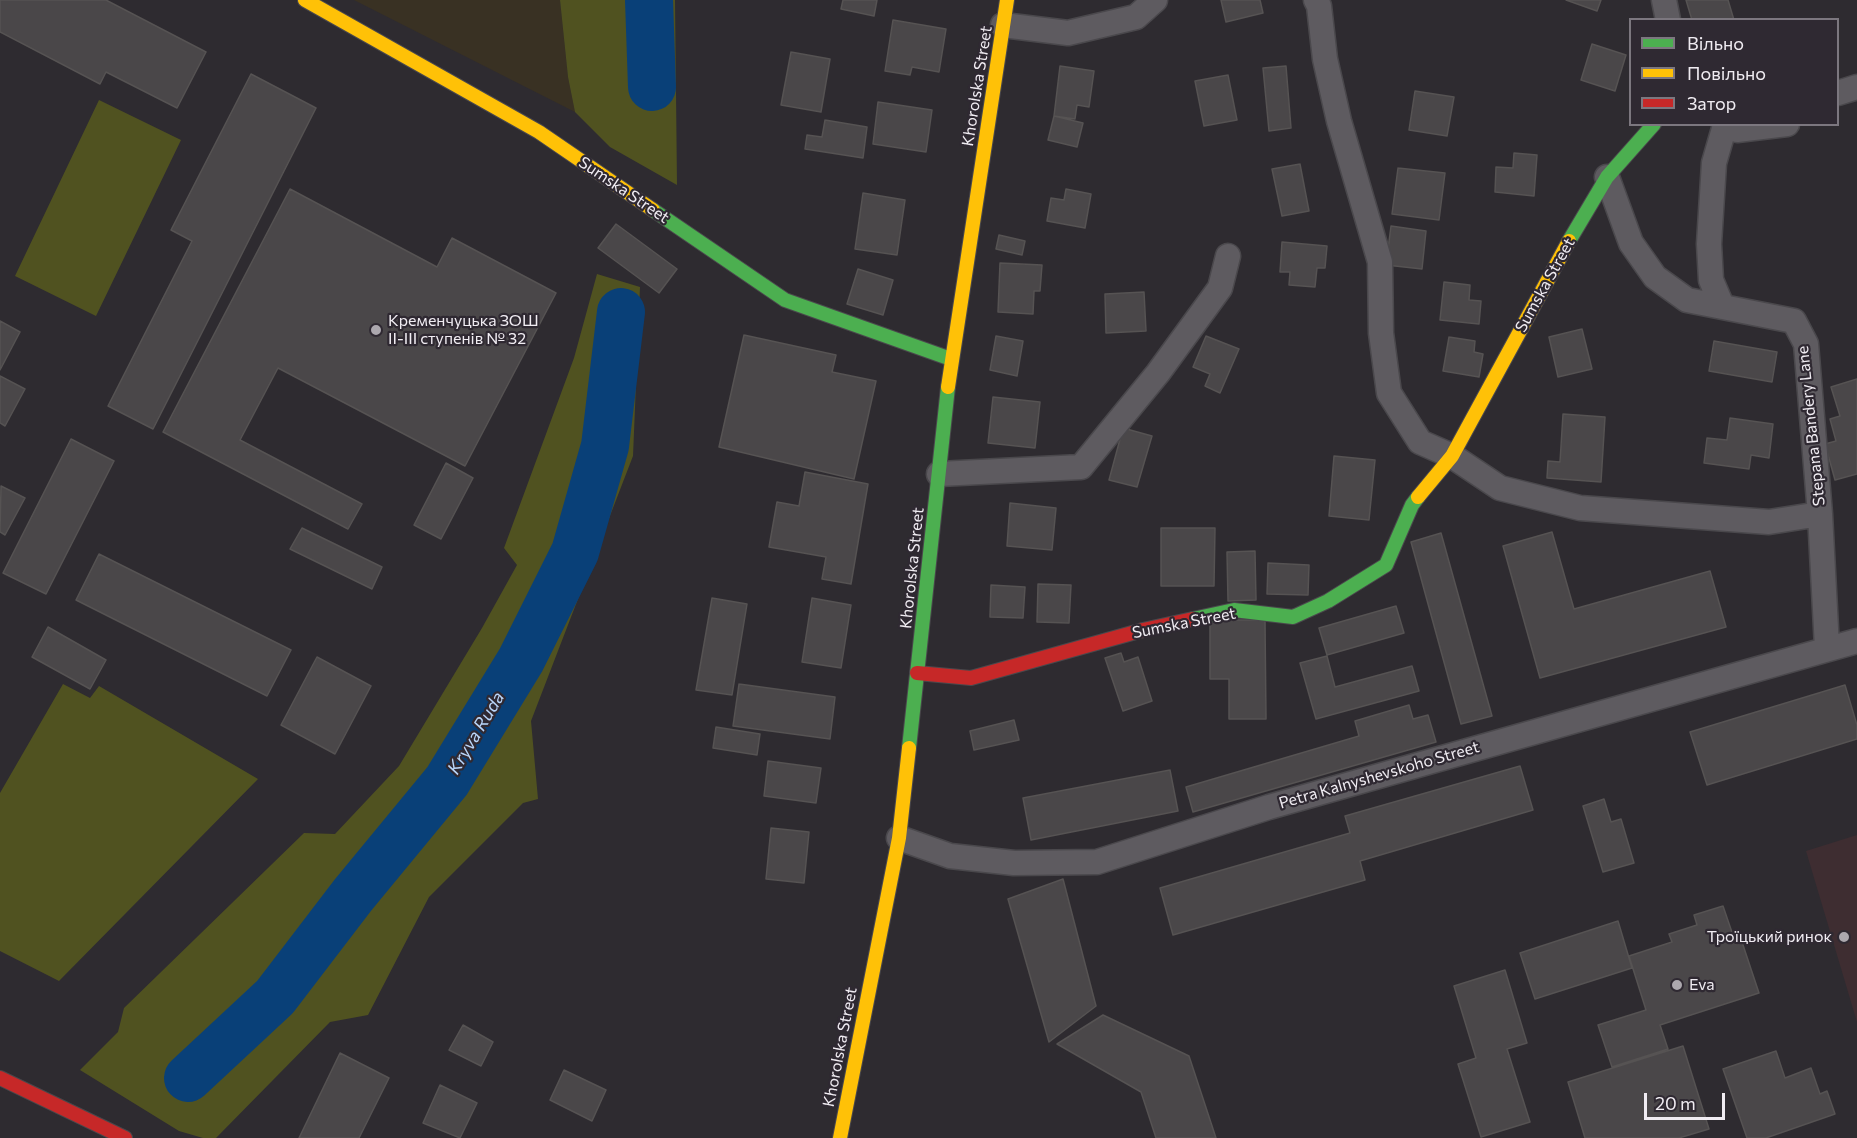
<!DOCTYPE html>
<meta charset="utf-8">
<style>
body{margin:0}
#map{position:relative;width:1857px;height:1138px;overflow:hidden;background:#2e2b30;font-family:Commissioner,sans-serif}
canvas{display:block}
.legend{position:absolute;left:1629px;top:18px;width:210px;height:108px;box-sizing:border-box;background:#2f2932;border:2px solid #7c777f;margin:0;padding:8px 10px;list-style:none;font-size:18px;color:#f0ecf2}
.legend li{display:flex;align-items:center;gap:12px;height:30px}
.legend b{width:30px;border:2px solid #7c777f}
.scale{position:absolute;left:1644px;top:1093px;width:81px;height:27px;box-sizing:border-box;border:3px solid #f0ecf2;border-top:0;padding-left:8px;font-size:18px;line-height:21px;white-space:nowrap;color:#f0ecf2;-webkit-text-stroke:4px #2f2932;paint-order:stroke}
</style>
<div id="map">
<canvas width="1857" height="1138"></canvas>
<ul class="legend">
<li><b style="height:8px;background:#4caf50"></b>Вільно</li>
<li><b style="height:8px;background:#ffc107"></b>Повільно</li>
<li><b style="height:8px;background:#c62828"></b>Затор</li>
</ul>
<div class="scale">20 m</div>
</div>
<script>
const context = document.querySelector('canvas').getContext('2d');
context.lineJoin = 'round';
function paint(path, color) { context.fillStyle = color; context.fill(path, 'evenodd'); }
const toPath = rows => new Path2D(rows.map(r => 'M' + r).join(''));
function trace(path, color, width, dash) { context.strokeStyle = color; context.lineWidth = width; context.lineCap = dash ? 'butt' : 'round'; context.setLineDash(dash || []); context.stroke(path); }
function label(font, color, halo, rows, align = 'center') {
  context.font = font + ' Commissioner,sans-serif'; context.lineWidth = 4.5; context.setLineDash([]); context.textBaseline = 'middle'; context.strokeStyle = halo; context.fillStyle = color; for (const [text, x, y, turn = 0] of rows) {
    context.save(); context.translate(x, y); context.rotate((+turn || 0) * Math.PI / 180); context.textAlign = isNaN(turn) ? turn : align; if (halo) context.strokeText(text, 0, 0); context.fillText(text, 0, 0); context.restore();
  }
}
const commercial = toPath([
 [1857,835,1857,1022,1806,851]
]);
const industrial = toPath([
 [354,0,560,0,568,77,575,112]
]);
const green = toPath([
 [560,0,675,0,677,185,610,147,575,112,568,77],
 [99,100,181,140,96,316,15,276],
 [597,274,640,287,633,456,531,721,538,799,523,803,429,897,368,1015,330,1022,216,1138,203,1138,179,1131,80,1070,118,1032,124,1008,304,833,335,834,399,766,482,628,517,565,504,548,574,358],
 [63,684,90,698,99,686,258,779,59,981,0,951,0,793]
]);
const river = toPath([
 [649,0,652,87],
 [188,1078,275,997,353,895,447,781,521,660,575,552,605,446,621,312]
]);
const building = toPath([
 [0,0,106,0,206,52,177,108,106,72,100,84,0,32,0,0],
 [843,0,877,0,874,16,841,9,843,0],
 [1221,0,1260,0,1263,13,1226,22,1221,0],
 [1566,0,1601,0,1597,11,1566,0],
 [1686,0,1728,0,1734,20,1692,20,1686,0],
 [893,20,946,29,939,72,912,67,910,75,885,71,893,20],
 [1592,44,1626,55,1615,91,1581,80,1592,44],
 [791,52,830,59,821,112,781,105,791,52],
 [1060,66,1094,71,1089,107,1077,105,1075,119,1054,116,1060,66],
 [1286,66,1291,128,1269,131,1263,68,1286,66],
 [251,74,316,108,153,429,108,406,192,241,171,230,251,74],
 [1228,75,1237,120,1204,126,1195,81,1228,75],
 [1415,91,1454,97,1447,136,1409,130,1415,91],
 [878,102,932,110,926,152,873,144,878,102],
 [1054,116,1083,123,1077,147,1048,140,1054,116],
 [825,120,867,127,863,158,805,149,807,135,822,137,825,120],
 [1514,153,1537,155,1534,196,1495,192,1496,167,1513,168,1514,153],
 [1300,164,1309,211,1282,216,1272,169,1300,164],
 [1398,168,1445,173,1439,220,1392,214,1398,168],
 [290,189,437,267,452,238,556,293,465,466,278,368,240,440,362,504,348,529,163,432,290,189],
 [1066,189,1091,194,1085,228,1047,221,1051,198,1064,200,1066,189],
 [863,193,905,200,897,255,855,249,863,193],
 [616,224,677,269,659,293,598,248,616,224],
 [1391,226,1426,231,1422,269,1386,265,1391,226],
 [999,235,1025,241,1022,255,996,249,999,235],
 [1282,242,1327,246,1325,268,1317,268,1315,287,1289,285,1290,272,1280,272,1282,242],
 [1000,263,1042,265,1040,291,1034,291,1033,314,998,312,1000,263],
 [858,269,893,280,883,315,847,304,858,269],
 [1444,282,1470,285,1469,300,1481,301,1479,324,1440,320,1444,282],
 [1144,292,1146,331,1106,333,1105,294,1144,292],
 [0,321,20,332,0,370,0,321],
 [1582,329,1592,369,1558,377,1549,337,1582,329],
 [744,335,836,355,832,372,876,381,854,479,719,447,744,335],
 [996,336,1023,341,1017,376,990,370,996,336],
 [1206,336,1239,349,1220,393,1205,386,1210,374,1193,367,1206,336],
 [1449,337,1475,341,1474,352,1483,354,1479,377,1443,371,1449,337],
 [1714,341,1777,352,1772,382,1709,371,1714,341],
 [0,376,25,389,5,426,0,423,0,376],
 [1857,379,1857,474,1835,480,1825,444,1836,441,1830,419,1840,416,1831,387,1857,379],
 [993,397,1040,402,1035,448,988,443,993,397],
 [1563,414,1605,417,1601,482,1547,478,1548,461,1560,462,1563,414],
 [1730,418,1773,424,1769,458,1751,455,1749,469,1704,463,1707,438,1727,440,1730,418],
 [1123,428,1152,436,1137,487,1109,480,1123,428],
 [71,439,114,461,46,594,3,573,71,439],
 [1334,456,1375,460,1369,520,1329,516,1334,456],
 [446,463,473,478,441,539,414,525,446,463],
 [805,472,868,484,851,584,822,579,826,557,769,547,777,502,799,506,805,472],
 [1,486,25,498,5,535,0,532,1,486],
 [1010,503,1056,508,1052,550,1007,546,1010,503],
 [302,528,382,567,372,589,290,549,302,528],
 [1161,528,1215,528,1214,586,1161,586,1161,528],
 [1552,532,1574,609,1710,571,1726,627,1540,678,1503,546,1552,532],
 [1441,533,1492,716,1461,724,1411,542,1441,533],
 [1255,551,1256,600,1228,601,1227,552,1255,551],
 [99,554,291,650,267,696,76,600,99,554],
 [1268,563,1309,565,1308,595,1267,594,1268,563],
 [1038,584,1071,585,1069,623,1037,622,1038,584],
 [991,585,1025,587,1023,618,990,617,991,585],
 [712,598,747,604,732,695,696,690,712,598],
 [812,598,851,605,841,668,802,662,812,598],
 [1396,606,1404,633,1327,655,1319,628,1396,606],
 [1210,620,1265,620,1266,719,1229,719,1229,679,1210,679,1210,620],
 [48,627,106,660,90,689,32,657,48,627],
 [1121,653,1124,662,1138,657,1152,701,1123,711,1105,658,1121,653],
 [1327,656,1335,687,1412,666,1419,691,1316,719,1300,663,1327,656],
 [317,657,371,686,335,754,281,725,317,657],
 [739,684,835,697,830,739,733,726,739,684],
 [1845,685,1857,725,1857,739,1707,785,1690,732,1845,685],
 [1409,705,1413,719,1428,715,1436,742,1193,812,1186,787,1359,736,1355,721,1409,705],
 [1014,720,1019,740,974,750,970,731,1014,720],
 [716,727,760,734,757,755,713,748,716,727],
 [768,761,821,768,816,803,764,796,768,761],
 [1520,766,1533,810,1360,861,1365,880,1173,935,1160,888,1350,833,1345,816,1520,766],
 [1170,770,1178,811,1031,840,1023,798,1170,770],
 [1604,799,1611,822,1621,819,1634,863,1603,872,1583,806,1604,799],
 [771,828,809,832,804,883,766,879,771,828],
 [1063,879,1096,1006,1049,1042,1008,899,1063,879],
 [1723,906,1736,944,1742,942,1759,993,1660,1025,1668,1049,1612,1067,1598,1025,1646,1010,1629,956,1672,942,1669,934,1697,925,1694,915,1723,906],
 [1618,921,1632,968,1535,999,1520,953,1618,921],
 [1505,970,1527,1043,1507,1049,1530,1122,1481,1137,1458,1064,1476,1058,1454,986,1505,970],
 [1103,1015,1189,1056,1216,1138,1156,1138,1141,1092,1057,1044,1103,1015],
 [463,1025,493,1042,481,1066,449,1050,463,1025],
 [1683,1046,1709,1129,1679,1138,1585,1138,1568,1082,1683,1046],
 [1776,1051,1785,1078,1811,1068,1820,1094,1827,1091,1835,1114,1766,1138,1747,1138,1723,1069,1776,1051],
 [340,1053,389,1078,359,1138,299,1138,340,1053],
 [564,1070,606,1090,592,1121,550,1100,564,1070],
 [440,1085,477,1103,460,1138,423,1123,440,1085]
]);
const street = toPath([
 [1316,0,1319,6,1325,59,1339,121,1380,262,1381,333,1389,393,1420,442,1452,456,1500,488,1580,508,1769,522,1820,514],
 [1664,0,1668,20],
 [1003,25,1068,33,1136,17,1155,0],
 [1838,93,1857,87],
 [1725,124,1737,130,1787,124],
 [1607,177,1631,243,1655,277,1687,300,1794,321,1806,344,1820,514,1827,648],
 [1722,306,1711,280,1709,244,1714,163,1725,125],
 [939,474,1081,467,1158,373,1220,288,1228,256],
 [899,838,950,856,1014,863,1097,862,1269,807,1857,641]
]);
const fast = toPath([
 [653,210,785,300,951,359],
 [1569,241,1607,177,1654,124],
 [1193,619,1234,610,1293,617,1328,601,1386,565,1412,505,1418,497],
 [909,748,948,387]
]);
const slow = toPath([
 [305,0,539,132,653,210],
 [948,387,1007,0],
 [1418,497,1452,456,1569,241],
 [840,1138,899,838,909,748]
]);
const jam = toPath([
 [917,673,971,678,1143,630,1193,619],
 [0,1078,125,1138]
]);
const markers = [
 [376,330,6,"#aca8ae"],
 [1844,937,6,"#aca8ae"],
 [1677,985,6,"#aca8ae"]
];
const streetNames = [
 ["Khorolska Street",977,86,-81],
 ["Sumska Street",624,190,34],
 ["Sumska Street",1545,285,-61],
 ["Stepana Bandery Lane",1811,426,-96],
 ["Khorolska Street",912,568,-84],
 ["Sumska Street",1184,623,-11],
 ["Petra Kalnyshevskoho Street",1379,775,-16],
 ["Khorolska Street",840,1047,-79]
];
const poiNames = [
 ["Кременчуцька ЗОШ",388,321],
 ["ІІ-ІІІ ступенів № 32",388,339],
 ["Троїцький ринок",1832,937,"right"],
 ["Eva",1689,985]
];
const waterNames = [
 ["Kryva Ruda",476,733,-59]
];
paint(commercial, '#3e2d31');
paint(industrial, '#393123');
paint(green, '#505220');
trace(river, '#094078', 48);
paint(building, '#4a4749');
trace(building, '#565353', 1.5);
trace(street, '#4a484c', 27);
trace(fast, '#4a484c', 16);
trace(slow, '#4a484c', 16);
trace(jam, '#4a484c', 16);
trace(street, '#5e5b60', 24);
trace(fast, '#4caf50', 14);
trace(slow, '#ffc107', 14);
trace(jam, '#c62828', 14);
for (const [x, y, r, color] of markers) { const dot = new Path2D(); dot.arc(x, y, r, 0, 2 * Math.PI); context.fillStyle = color; context.fill(dot); trace(dot, '#2f2932', 2); }
label('16px', '#f0ecf2', '#2f2932', streetNames);
label('16px', '#f0ecf2', '#2f2932', poiNames, 'left');
label('italic 18px', '#b9d6fa', '#2f2932', waterNames);
</script>
